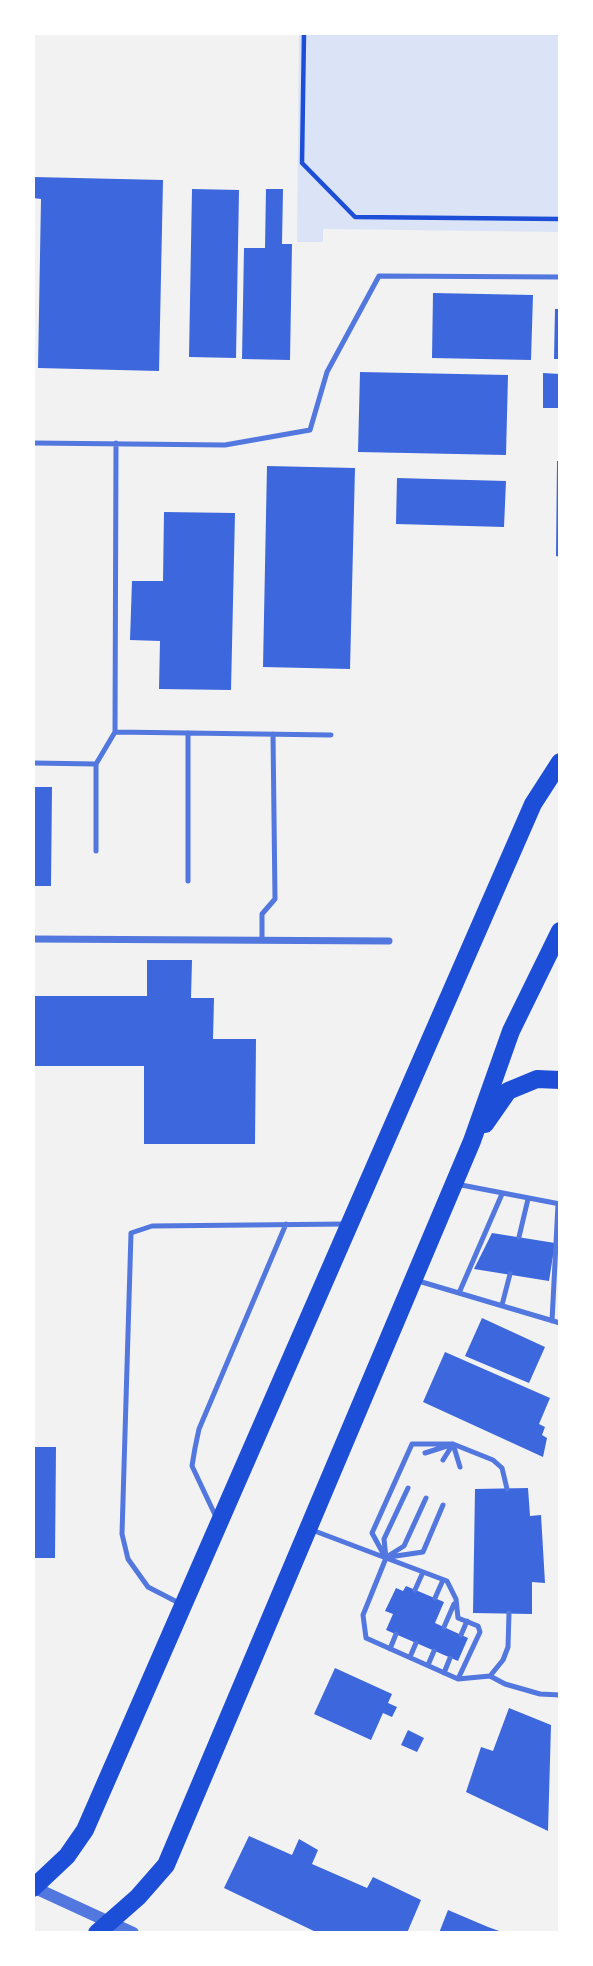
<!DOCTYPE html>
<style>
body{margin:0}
#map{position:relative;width:593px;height:1966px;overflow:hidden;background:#f2f2f2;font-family:Roboto,sans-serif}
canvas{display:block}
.frame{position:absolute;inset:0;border:35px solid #fff;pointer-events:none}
</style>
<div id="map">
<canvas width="593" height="1966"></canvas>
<div class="frame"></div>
</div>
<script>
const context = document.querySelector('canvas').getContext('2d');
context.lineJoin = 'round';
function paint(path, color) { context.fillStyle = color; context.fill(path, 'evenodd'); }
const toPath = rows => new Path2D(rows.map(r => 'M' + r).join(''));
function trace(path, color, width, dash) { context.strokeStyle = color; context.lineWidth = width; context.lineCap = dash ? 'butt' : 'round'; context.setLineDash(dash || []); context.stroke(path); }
const green = toPath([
 [299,33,560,33,560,232,323,229,323,242,297,242]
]);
const building = toPath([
 [33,177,163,180,159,371,38,368,41,199,33,198],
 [192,189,239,190,236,358,189,357],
 [266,189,283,189,282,244,292,244,290,360,242,359,244,248,265,248],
 [433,293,533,295,531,360,432,358],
 [555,309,560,309,560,359,554,359],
 [360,372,508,375,506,455,358,452],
 [543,373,560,374,560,408,543,408],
 [557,461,560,461,560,557,556,556],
 [267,466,355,468,350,669,263,667],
 [397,478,506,481,504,527,396,524],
 [164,512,235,513,231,690,159,689,160,641,130,640,132,581,163,581],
 [33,787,52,787,51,886,33,886],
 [147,960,192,960,191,998,214,998,213,1039,256,1039,255,1144,144,1144,144,1066,33,1066,33,996,147,996],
 [492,1233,555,1243,549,1281,474,1269],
 [482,1318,545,1347,529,1383,465,1356],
 [445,1352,550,1398,539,1424,545,1427,542,1435,547,1438,543,1457,423,1402],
 [33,1447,56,1447,55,1558,33,1558],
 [528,1488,530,1516,541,1515,545,1583,532,1582,532,1614,473,1613,475,1489],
 [406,1586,444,1602,435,1623,468,1638,458,1661,386,1630,393,1614,385,1611,396,1588,403,1591],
 [335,1668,392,1694,388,1703,397,1707,392,1717,383,1713,371,1740,314,1714],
 [509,1708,551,1725,548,1831,466,1792,481,1747,493,1751],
 [408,1730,424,1738,417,1752,401,1745],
 [249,1836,292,1855,299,1839,318,1850,312,1864,367,1888,373,1877,421,1900,407,1933,318,1933,224,1888],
 [448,1910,488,1927,505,1933,439,1933]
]);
const path = toPath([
 [304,33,302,163,355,217,560,219]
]);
const service = toPath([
 [33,443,225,445,310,430,327,372,379,276,560,277],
 [115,732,331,735],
 [33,763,96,764,96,851],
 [96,764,115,732,116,443],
 [188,881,188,733],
 [262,940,262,914,275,899,273,734],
 [456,1184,560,1204],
 [519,1237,528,1199],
 [415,1280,560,1323],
 [459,1293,502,1194],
 [502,1305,510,1274],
 [552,1321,558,1204],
 [453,1444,460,1467],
 [425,1453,447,1446],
 [443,1460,453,1444],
 [408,1488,384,1539,386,1558,363,1615,366,1638,458,1679,490,1676,505,1684,540,1694,560,1695],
 [217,1519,192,1466,195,1448,199,1429,286,1224],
 [312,1530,447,1581,456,1599,458,1618,478,1626,480,1632,458,1679],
 [384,1555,372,1533,412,1444,453,1444,493,1460,502,1468,507,1489],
 [388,1556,404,1546,426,1498],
 [389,1557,423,1552,443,1505],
 [415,1590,423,1572],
 [435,1598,443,1580],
 [179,1603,148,1587,128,1559,122,1534,131,1233,152,1226,346,1224],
 [444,1627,454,1604],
 [461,1635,467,1621],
 [390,1649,396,1634],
 [410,1657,416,1643],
 [428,1665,434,1651],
 [444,1673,450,1658],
 [490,1676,503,1660,508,1647,509,1613]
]);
const minor = toPath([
 [33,939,389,941]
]);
const tertiary = toPath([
 [33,1887,133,1933]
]);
const primary = toPath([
 [485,1124,508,1091,537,1079,560,1080],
 [33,1888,67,1856,85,1830,533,804,560,762],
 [97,1933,138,1897,166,1865,472,1141,511,1031,560,931]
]);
paint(green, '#dbe4f7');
paint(building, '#3d67dc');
trace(path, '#1d4ed8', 4.5);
trace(service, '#5277de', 5);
trace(minor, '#5277de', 7);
trace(tertiary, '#5277de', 12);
trace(primary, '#1d4ed8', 18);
</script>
